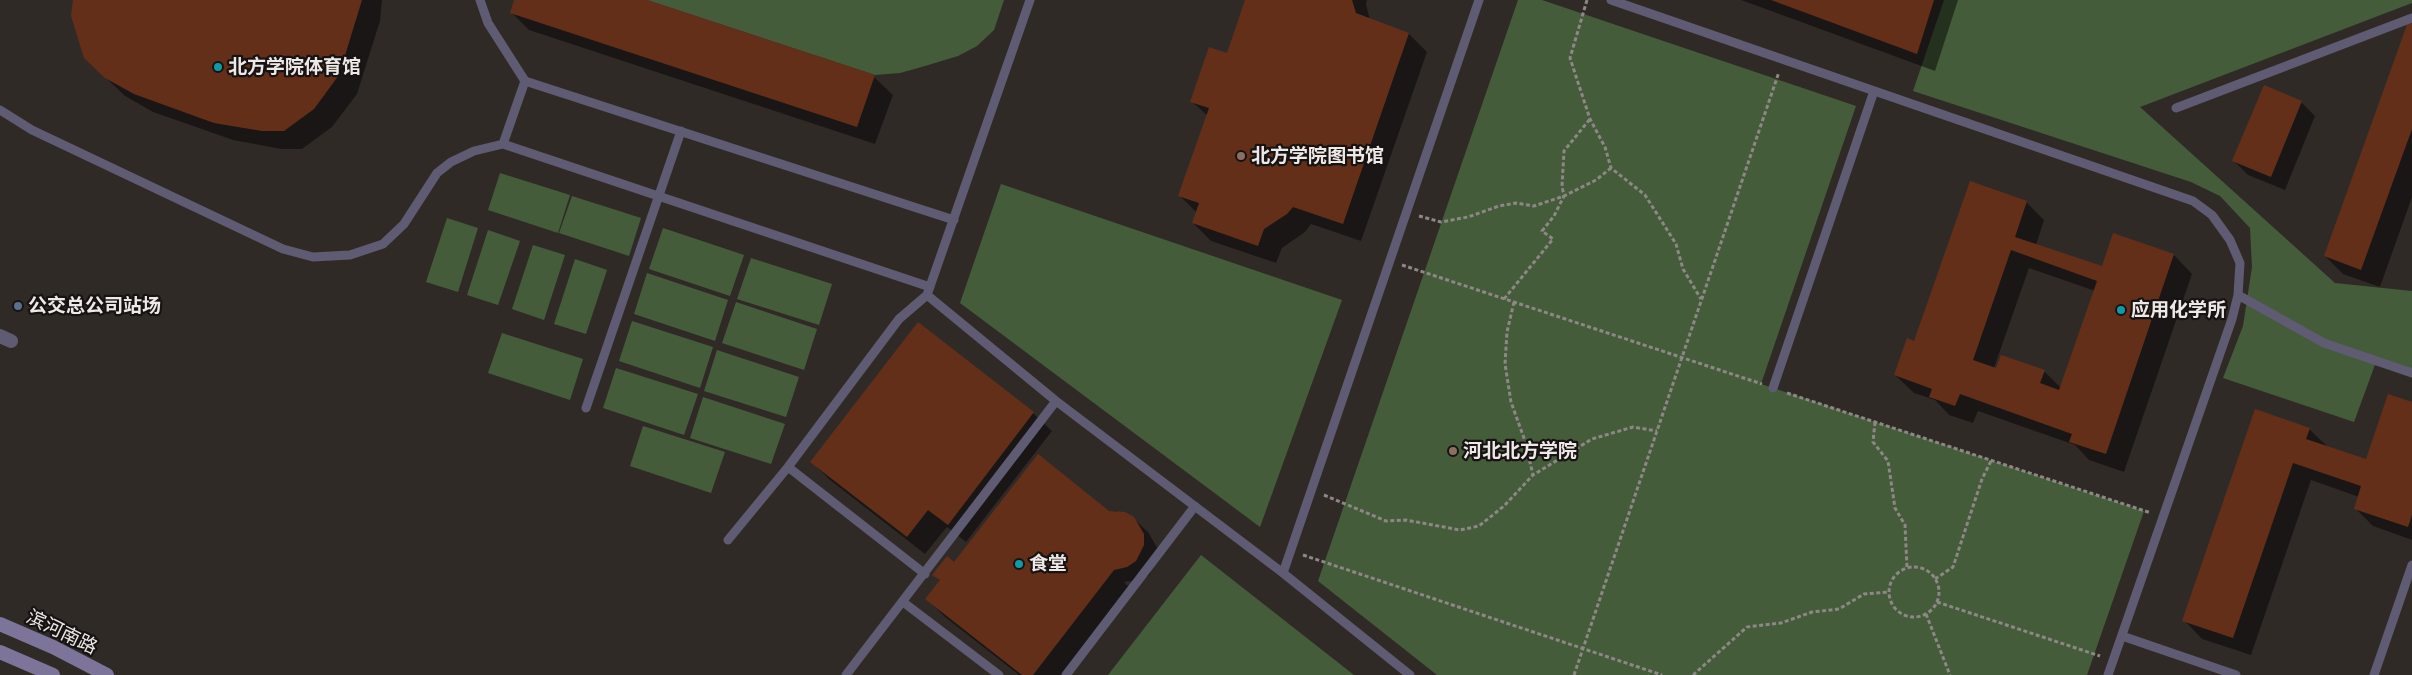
<!DOCTYPE html>
<meta charset="utf-8">
<style>
body{margin:0}
canvas{display:block;background:#302a27}
</style>
<canvas width="2412" height="675"></canvas>
<script>
const context = document.querySelector('canvas').getContext('2d');
context.lineJoin = 'round';
function paint(path, color) { context.fillStyle = color; context.fill(path, 'evenodd'); }
const toPath = rows => new Path2D(rows.map(r => 'M' + r).join(''));
function trace(path, color, width, dash) { context.strokeStyle = color; context.lineWidth = width; context.lineCap = dash ? 'butt' : 'round'; context.setLineDash(dash || []); context.stroke(path); }
function label(font, color, halo, rows, align = 'center') {
  context.font = font + ' "Exo 2","Noto Sans SC",sans-serif'; context.lineWidth = 4.5; context.setLineDash([]); context.textBaseline = 'middle'; context.strokeStyle = halo; context.fillStyle = color; for (const [text, x, y, turn = 0] of rows) {
    context.save(); context.translate(x, y); context.rotate((+turn || 0) * Math.PI / 180); context.textAlign = isNaN(turn) ? turn : align; if (halo) context.strokeText(text, 0, 0); context.fillText(text, 0, 0); context.restore();
  }
}
const green = toPath([
 [647,0,1004,0,994,30,977,46,958,56,925,66,900,73,875,75],
 [1518,0,1542,0,1856,106,1761,384,2144,511,2087,675,1437,675,1318,581],
 [1944,0,2412,0,2412,3,2140,107,2335,283,2412,291,2412,373,2376,362,2354,422,2223,378,2243,326,2252,267,2250,228,2220,196,2191,182,1913,91],
 [500,173,570,195,558,233,488,210],
 [1001,184,1342,300,1260,527,960,303],
 [572,196,641,218,629,256,559,233],
 [447,218,478,228,458,292,426,282],
 [663,228,744,255,730,296,649,269],
 [488,230,520,241,498,305,467,295],
 [533,245,565,255,544,320,512,309],
 [751,258,832,284,819,325,737,299],
 [575,259,607,270,586,334,554,324],
 [647,273,728,300,715,341,634,314],
 [736,302,817,329,804,370,722,343],
 [632,321,713,347,700,388,619,361],
 [502,333,583,359,570,400,488,373],
 [717,350,799,377,786,417,704,391],
 [616,368,698,394,684,435,603,408],
 [703,397,785,424,771,464,690,438],
 [643,426,725,452,711,493,630,466],
 [1201,555,1354,675,1108,675]
]);
const shadow = toPath([
 [75,0,382,0,380,21,357,94,332,127,302,149,281,149,233,140,153,112,125,96,104,76],
 [515,0,643,0,874,77,893,95,875,144,529,30,511,12],
 [1247,0,1367,0,1366,4,1370,20,1409,34,1427,52,1361,241,1311,224,1305,232,1282,248,1276,263,1211,241,1193,223,1197,213,1180,196,1208,116,1191,101,1228,55],
 [1741,0,1958,0,1935,71],
 [2412,25,2412,197,2380,287,2343,274,2325,256],
 [2301,102,2315,116,2285,190,2248,175,2234,161],
 [2026,202,2044,220,2036,245,2103,268,2114,235,2174,255,2192,274,2124,472,2089,460,2075,445,1978,411,1973,423,1949,415,1935,400,1914,393,1895,375,1915,342],
 [2029,268,2095,291,2061,388,2044,371,1994,368],
 [918,324,1033,413,1052,431,966,542,947,527,925,554,830,480,812,462],
 [2412,403,2412,540,2373,526,2355,508,2359,497,2311,480,2251,655,2202,639,2184,620,2309,429,2328,447,2366,461],
 [1115,511,1133,518,1148,532,1158,549,1158,559,1149,575,1142,580,1124,582,1131,589,1065,675,1019,675,945,617,927,599,941,581,934,575,955,563]
]);
const building = toPath([
 [73,0,362,0,339,75,314,109,284,131,262,131,214,123,134,94,105,78,84,58,71,16],
 [514,0,647,0,875,75,857,127,510,13],
 [1245,0,1352,0,1356,13,1409,33,1343,224,1293,207,1287,214,1264,229,1258,246,1192,223,1199,203,1178,196,1209,108,1190,102,1209,47,1227,53],
 [1771,0,1934,0,1917,54],
 [2408,22,2412,24,2412,129,2361,270,2324,256],
 [2264,85,2302,101,2271,177,2232,161],
 [1970,181,2027,201,2015,237,2102,266,2113,233,2174,254,2106,454,2069,442,2072,434,1960,394,1955,406,1929,397,1932,389,1894,375,1907,338,1914,341],
 [2011,250,2097,281,2059,390,2040,383,2045,370,2001,355,1996,368,1973,360],
 [918,322,1034,412,948,525,928,510,907,537,810,462],
 [2388,394,2412,402,2412,515,2408,527,2354,509,2361,486,2293,463,2233,638,2182,621,2255,409,2310,428,2306,439,2366,459],
 [1038,454,1109,511,1125,512,1134,517,1144,534,1144,545,1136,561,1127,567,1114,570,1033,675,1022,675,925,599,940,580,932,575,947,556,954,562]
]);
const path = toPath([
 [1587,0,1570,58,1590,119,1605,147,1611,168,1645,195,1676,244,1683,269,1701,299],
 [1419,216,1441,222,1468,217,1499,206,1516,203,1534,206,1564,196,1596,180,1611,168],
 [1402,265,1762,384],
 [1504,299,1553,239,1542,231,1554,216,1564,196,1562,186,1564,151,1590,119],
 [1514,302,1507,332,1505,364,1511,402,1525,441,1533,475],
 [1787,393,2151,513],
 [1875,422,1873,442,1888,461,1895,508,1905,525,1907,568],
 [1324,495,1386,521,1406,520,1460,530,1479,526,1504,506,1533,475,1592,439,1633,427,1657,431],
 [1303,555,1662,675],
 '1889 592a25 25 0 1 1 50 0a25 25 0 1 1-50 0Z',
 [1935,579,1953,567,1982,479,1991,461],
 [1937,602,2100,656],
 [1926,614,1950,675],
 [1574,675,1779,72],
 [1693,675,1747,627,1781,623,1812,612,1839,609,1864,594,1889,592]
]);
const service = toPath([
 [480,0,488,23,525,81,954,220],
 [1030,0,927,295,1056,401,1283,573,1410,675],
 [1611,0,2193,201,2212,215,2230,240,2240,263,2238,295,2232,319,2108,675],
 [2176,108,2412,18],
 [0,110,32,130,283,249,313,257,350,255,383,244,404,224,437,173,451,162,474,151,503,144,930,287],
 [503,144,525,81],
 [2238,295,2324,343,2412,373],
 [1773,388,1874,91],
 [586,408,681,131],
 [788,467,925,574],
 [728,540,788,467,899,319,927,295],
 [1283,573,1479,0],
 [903,602,999,675],
 [2122,636,2236,675],
 [846,675,1056,401],
 [1066,675,1195,506],
 [2374,675,2412,565]
]);
const minor = toPath([
 [0,336,11,341]
]);
const secondary = toPath([
 [0,624,53,647,107,675],
 [0,652,53,675]
]);
const markers = [
 [218,67,5,"#0f9aa8"],
 [1241,156,5,"#8d6e63"],
 [18,306,5,"#5c6f8a"],
 [2121,310,5,"#0f9aa8"],
 [1453,451,5,"#8d6e63"],
 [1019,564,5,"#0f9aa8"]
];
const poiNames = [
 ["北方学院体育馆",228,67],
 ["北方学院图书馆",1251,156],
 ["公交总公司站场",28,306],
 ["应用化学所",2131,310],
 ["河北北方学院",1463,451],
 ["食堂",1029,564]
];
const streetNames = [
 ["滨河南路",62,632,26]
];
paint(green, '#445c3a');
paint(shadow, '#0007');
paint(building, '#632f19');
trace(path, '#8d8785', 3, [4, 2.5]);
trace(service, '#5f5b72', 9);
trace(minor, '#5f5b72', 14);
trace(secondary, '#7c7599', 14);
for (const [x, y, r, color] of markers) { const dot = new Path2D(); dot.arc(x, y, r, 0, 2 * Math.PI); context.fillStyle = color; context.fill(dot); trace(dot, '#161312', 2); }
label('bold 19px', '#eee9e7', '#161312', poiNames, 'left');
label('19px', '#eee9e7', '#161312', streetNames);
</script>
